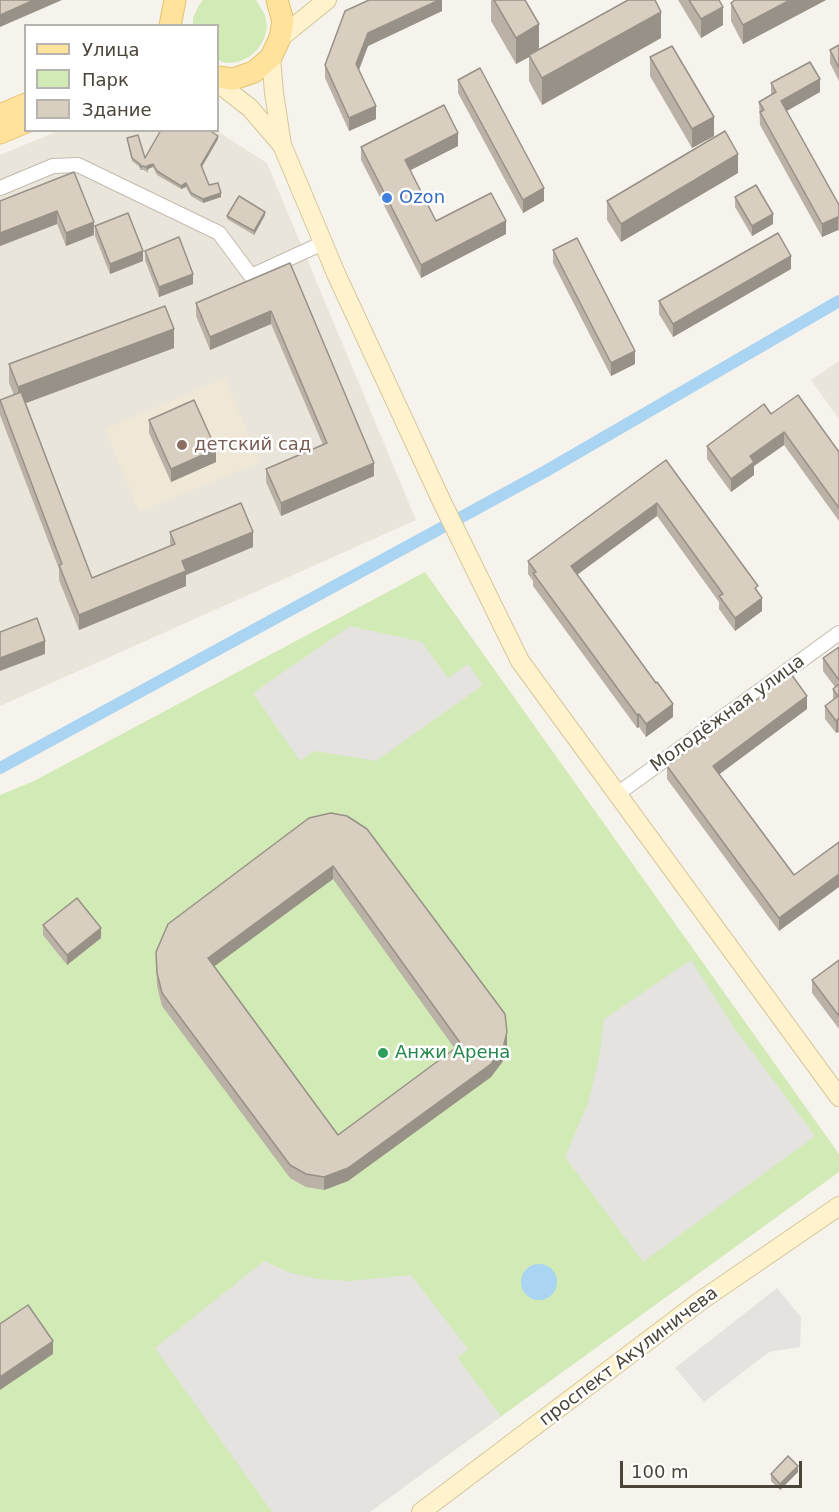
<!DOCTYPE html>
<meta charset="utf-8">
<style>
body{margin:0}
#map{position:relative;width:839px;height:1512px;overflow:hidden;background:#f6f3ec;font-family:"DejaVu Sans",sans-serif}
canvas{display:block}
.legend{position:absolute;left:24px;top:24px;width:195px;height:108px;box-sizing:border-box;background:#fff;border:2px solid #b7b4b0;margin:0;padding:8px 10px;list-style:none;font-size:18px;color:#4b4439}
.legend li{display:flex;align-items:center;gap:12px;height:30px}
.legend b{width:30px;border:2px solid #b7b4b0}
.scale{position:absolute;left:620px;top:1461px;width:182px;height:27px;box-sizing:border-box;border:3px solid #4b4439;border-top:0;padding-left:8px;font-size:18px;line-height:21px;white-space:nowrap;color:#4b4439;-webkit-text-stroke:4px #fff;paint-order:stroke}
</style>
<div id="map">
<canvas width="839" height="1512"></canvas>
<ul class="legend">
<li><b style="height:8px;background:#ffe39c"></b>Улица</li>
<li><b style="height:16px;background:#d2eab5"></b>Парк</li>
<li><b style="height:16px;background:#d8cfc1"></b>Здание</li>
</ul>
<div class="scale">100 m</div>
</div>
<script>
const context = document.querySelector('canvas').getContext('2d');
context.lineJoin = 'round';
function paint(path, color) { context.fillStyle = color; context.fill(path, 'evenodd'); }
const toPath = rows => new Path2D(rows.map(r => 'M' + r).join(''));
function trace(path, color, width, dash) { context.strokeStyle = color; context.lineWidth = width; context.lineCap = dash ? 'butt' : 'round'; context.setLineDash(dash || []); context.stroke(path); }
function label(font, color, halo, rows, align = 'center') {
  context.font = font + ' "DejaVu Sans",sans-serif'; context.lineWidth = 5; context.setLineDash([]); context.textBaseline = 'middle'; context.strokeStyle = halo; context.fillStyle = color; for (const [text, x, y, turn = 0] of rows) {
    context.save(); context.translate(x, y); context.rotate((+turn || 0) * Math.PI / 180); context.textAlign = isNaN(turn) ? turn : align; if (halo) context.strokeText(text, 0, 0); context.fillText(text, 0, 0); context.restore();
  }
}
const residential = toPath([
 [215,130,267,163,416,520,0,706,0,155,58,131],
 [839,361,839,419,811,380]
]);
const education = toPath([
 [225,378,260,462,139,512,105,429]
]);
const green = toPath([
 [203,0,256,0,265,15,267,27,264,39,258,49,249,57,238,62,225,63,218,60,218,26,193,25,193,18,198,7],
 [425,572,839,1154,839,1172,405,1486,309,1512,0,1512,0,795,34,781]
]);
const parking = toPath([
 [350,626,422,642,448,678,468,664,483,685,376,761,314,751,300,761,253,693],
 [691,960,735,1029,815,1136,643,1262,565,1157,588,1103,599,1058,604,1019],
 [264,1261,288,1272,318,1279,350,1281,411,1275,468,1349,458,1358,501,1416,370,1512,272,1512,155,1348],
 [777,1288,801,1317,800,1347,769,1352,704,1402,675,1368]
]);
const water = toPath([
 '521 1282a18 18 0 1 1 36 0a18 18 0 1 1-36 0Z'
]);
const canal = toPath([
 [0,768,546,471,839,301]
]);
const street = toPath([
 [0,188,53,166,78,165,219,233,251,276,323,243],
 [616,795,839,633]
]);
const secondary = toPath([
 [280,38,327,0],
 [271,57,274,93,282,145,337,276,442,502,520,661,839,1097],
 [218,83,250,108,281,144],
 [421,1512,699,1302,839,1206]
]);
const primary = toPath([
 [170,26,175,0],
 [218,77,233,79,254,72,271,57,280,38,283,21,277,0],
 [0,115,26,104],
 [0,133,26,122]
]);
const wall = toPath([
 [442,0,442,11,368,46,359,70,376,119,349,131,325,78,325,65],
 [491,0,525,0,539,49,661,38,542,105,529,81,529,57,516,64,491,21],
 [678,0,719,0,723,25,701,38],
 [826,0,743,44,731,21,731,3],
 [839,45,839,81,830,63,830,50],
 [650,57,714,136,692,148,650,76],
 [458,80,544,201,523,213,458,93],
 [771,83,820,92,787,111,839,205,839,231,838,230,822,237,760,125,759,102,771,95],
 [127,138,145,158,218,139,202,167,209,185,221,197,203,203,191,196,186,187,181,189,157,175,153,167,148,169,148,173,144,170,140,170,140,167,132,161],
 [458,146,410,170,436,221,506,234,421,278,361,160,361,147],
 [74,172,94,235,66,246,57,224,0,246],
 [738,173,621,242,607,220,607,201],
 [735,197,773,224,752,236,735,207],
 [265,215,254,235,227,219,227,216],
 [95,226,143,261,110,274,95,236],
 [553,250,635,364,611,376,553,263],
 [145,251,193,284,159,297,145,260],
 [290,263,374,476,281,516,266,482,266,469,323,445,271,324,210,350,196,316,196,303],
 [791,269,673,337,659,314,659,301],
 [174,348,26,403,92,578,170,546,170,532,253,547,186,575,186,586,79,630,59,580,59,569,0,415,0,400,14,395,9,383,9,364],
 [771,414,839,452,839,521,784,445,754,466,754,475,731,492,707,459,707,446],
 [149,420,216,462,171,482,149,433],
 [666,460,758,592,762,611,735,631,719,609,719,602,657,516,577,575,673,717,646,737,639,727,637,728,533,586,533,581,528,574,528,561],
 [839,647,839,733,838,732,836,733,825,719,825,706,833,700,833,689,835,687,823,671,823,658],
 [807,709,719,774,794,875,779,931,667,779,667,766],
 [309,818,507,1045,503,1061,491,1077,348,1181,324,1190,306,1187,290,1178,162,1006,157,986,156,952],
 [333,879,455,1049,338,1135,214,966],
 [43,925,101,938,67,965,43,935],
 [839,960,839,1029,812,993,812,980],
 [798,1472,780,1490,771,1481,771,1474]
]);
const shadedWall = toPath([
 [34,0,62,0,0,27,0,15],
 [439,0,442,0,442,11,368,46,356,77,356,64,368,33],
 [790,0,826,0,743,44,743,25],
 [723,7,723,25,701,38,701,19],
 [661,12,661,38,542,105,542,78],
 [539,24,539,51,529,55,529,57,516,64,516,38],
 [820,79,820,92,781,114,781,101],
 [376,106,376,119,349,131,349,118],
 [714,117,714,136,692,148,692,129],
 [458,133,458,146,405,173,405,160],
 [218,136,218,139,201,168,201,165],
 [738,154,738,173,621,242,621,224],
 [153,164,153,167,147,169,147,166],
 [186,183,186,187,181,189,181,186],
 [544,188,544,201,523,213,523,200],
 [221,193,221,197,203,203,203,199],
 [57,211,57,224,0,246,0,233],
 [265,212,265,215,254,235,254,231],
 [773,214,773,224,752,236,752,226],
 [838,217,838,230,822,237,822,224],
 [506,221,506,234,421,278,421,265],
 [94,222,94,235,66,246,66,233],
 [143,251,143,261,110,274,110,264],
 [791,256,791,269,673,337,673,324],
 [193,274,193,284,159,297,159,287],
 [271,311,271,324,210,350,210,337],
 [174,329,174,348,18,406,18,387],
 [635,351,635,364,611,376,611,363],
 [784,432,784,445,754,466,754,475,731,492,731,479,750,456],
 [216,449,216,462,171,482,171,469],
 [374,463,374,476,281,516,281,503],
 [657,503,657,516,571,579,571,566],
 [253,532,253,547,186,575,186,586,79,630,79,615,182,561],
 [762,598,762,611,735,631,735,618],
 [45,641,45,654,0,671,0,658],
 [807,696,807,709,713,779,713,766],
 [673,704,673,717,646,737,646,724],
 [639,714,639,727,637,728,637,715],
 [838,719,838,732,836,733,836,721],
 [333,866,333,879,208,971,208,958],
 [839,874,839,887,779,931,779,918],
 [101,928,101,938,67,965,67,955],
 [507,1032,507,1045,503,1061,491,1077,348,1181,324,1190,324,1177],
 [53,1341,53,1354,0,1390,0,1377],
 [798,1466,798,1472,780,1490,780,1484]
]);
const building = toPath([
 [0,0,34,0,0,15,0,0],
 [369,0,439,0,368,33,356,64,376,106,349,118,325,65,345,11,369,0],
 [494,0,525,0,539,24,516,38,494,0],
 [628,0,655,0,661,12,542,78,529,55,628,0],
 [689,0,719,0,723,7,701,19,689,0],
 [735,0,790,0,743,25,731,3,735,0],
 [839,45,839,68,830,50,839,45],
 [672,46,714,117,692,129,650,57,672,46],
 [810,62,820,79,781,101,839,205,839,218,838,217,822,224,760,112,764,110,759,102,776,92,771,83,810,62],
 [480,68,544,188,523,200,458,80,480,68],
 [444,105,458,133,405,160,436,221,491,193,506,221,421,265,361,147,444,105],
 [161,130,209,130,218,136,201,165,209,185,218,183,221,193,203,199,191,193,186,183,181,186,157,171,153,164,147,166,148,169,144,166,140,167,141,165,132,158,127,138,138,135,145,158,161,130],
 [725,131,738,154,621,224,607,201,725,131],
 [74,172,94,222,66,233,57,211,0,233,0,201,74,172],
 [756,185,773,214,752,226,735,197,756,185],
 [239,196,265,212,254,231,227,216,239,196],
 [128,213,143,251,110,264,95,226,128,213],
 [778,233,791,256,673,324,659,301,778,233],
 [179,237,193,274,159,287,145,251,179,237],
 [577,238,635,351,611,363,553,250,577,238],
 [290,263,374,463,281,503,266,469,327,443,271,311,210,337,196,303,290,263],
 [165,306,174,329,18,387,9,364,165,306],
 [21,392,92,578,175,544,170,532,241,503,253,532,182,561,186,571,79,615,59,565,62,564,0,400,21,392],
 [798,395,839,452,839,508,784,432,750,456,754,462,731,479,707,446,764,404,771,414,798,395],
 [194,400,216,449,171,469,149,420,194,400],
 [666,460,758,586,755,588,762,598,735,618,719,596,723,594,657,503,571,566,656,683,657,682,673,704,646,724,639,714,637,715,533,573,536,572,528,561,666,460],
 [37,618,45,641,0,658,0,632,37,618],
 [839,647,839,680,823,658,839,647],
 [791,674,807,696,713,766,794,875,839,842,839,874,779,918,667,766,791,674],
 [839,684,839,720,838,719,836,721,825,706,838,696,833,689,839,684],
 [331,813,347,816,367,829,505,1014,507,1032,503,1048,491,1064,348,1168,324,1177,306,1174,290,1165,162,993,157,973,156,952,168,924,309,818,331,813],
 [333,866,461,1044,338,1135,208,958,333,866],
 [77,898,101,928,67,955,43,925,77,898],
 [839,960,839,1016,812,980,839,960],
 [28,1305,53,1341,0,1377,0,1324,28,1305],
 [788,1456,798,1466,780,1484,771,1474,788,1456]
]);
const markers = [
 [387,198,6,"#3f7fe0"],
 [182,445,6,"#8d6e63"],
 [383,1053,6,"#2e9e5b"]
];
const shopNames = [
 ["Ozon",399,198]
];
const educationNames = [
 ["детский сад",194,445]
];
const streetNames = [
 ["Молодёжная улица",728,714,-36],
 ["проспект Акулиничева",629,1357,-37]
];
const leisureNames = [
 ["Анжи Арена",395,1053]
];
paint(residential, '#eae5da');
paint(education, '#efe8d6');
paint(green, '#d2eab5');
paint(parking, '#e5e3e0');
paint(water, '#a9d4f2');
trace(canal, '#a9d4f2', 12);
trace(street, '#c2bbae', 16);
trace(secondary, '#d6c79b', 20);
trace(primary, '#e6c16a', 23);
trace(street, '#fff', 14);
trace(secondary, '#fff3cd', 18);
trace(primary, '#ffe39c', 21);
paint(wall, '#bab2a6');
paint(shadedWall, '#979187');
paint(building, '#d8cfc1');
trace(building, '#979187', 1.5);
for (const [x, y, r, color] of markers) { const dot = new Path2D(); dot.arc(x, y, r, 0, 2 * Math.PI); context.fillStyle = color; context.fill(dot); trace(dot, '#fff', 2); }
label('18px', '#366cbe', '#fff', shopNames, 'left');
label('18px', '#785e54', '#fff', educationNames, 'left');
label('18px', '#4b4439', '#fff', streetNames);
label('18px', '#27864d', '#fff', leisureNames, 'left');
</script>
